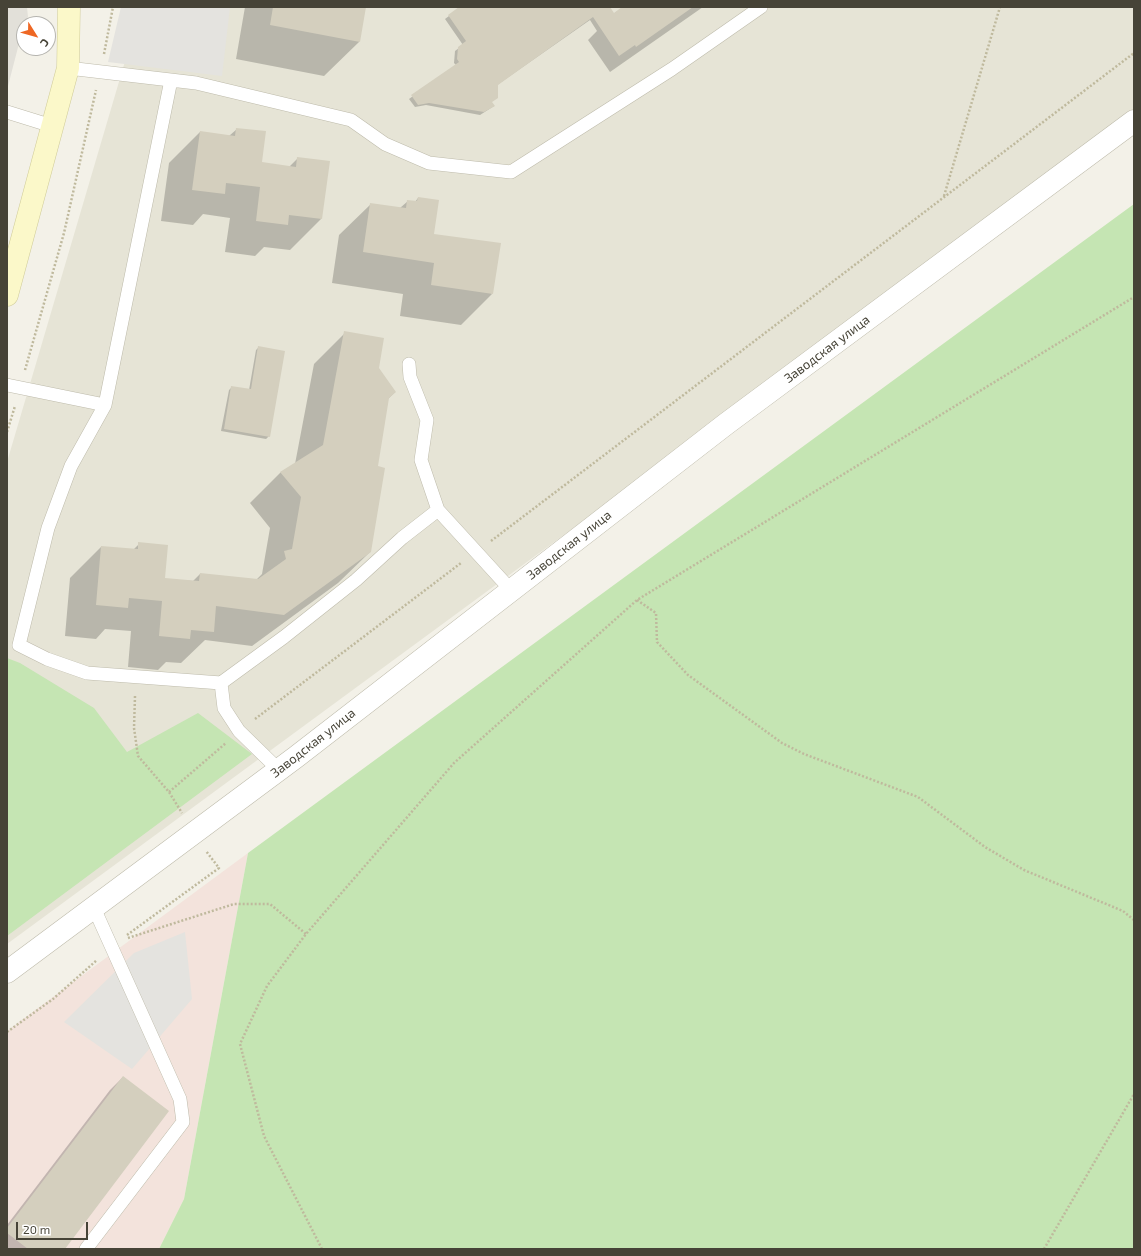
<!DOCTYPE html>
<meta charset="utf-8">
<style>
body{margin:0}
#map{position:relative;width:1141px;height:1256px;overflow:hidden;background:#f3f1e8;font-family:"Exo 2",sans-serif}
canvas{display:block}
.frame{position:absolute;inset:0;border:8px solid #464337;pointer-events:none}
.north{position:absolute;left:16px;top:16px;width:40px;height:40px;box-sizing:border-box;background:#fff;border:1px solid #b5b4af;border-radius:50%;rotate:127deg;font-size:11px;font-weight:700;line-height:16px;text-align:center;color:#464337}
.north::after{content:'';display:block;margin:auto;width:14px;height:18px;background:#ee6724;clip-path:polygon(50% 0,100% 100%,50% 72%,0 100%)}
.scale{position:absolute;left:16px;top:1222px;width:72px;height:18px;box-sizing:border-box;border:2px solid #464337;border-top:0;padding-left:5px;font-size:12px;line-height:14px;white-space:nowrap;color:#464337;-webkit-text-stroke:3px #fff;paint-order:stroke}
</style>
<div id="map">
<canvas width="1141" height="1256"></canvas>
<div class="frame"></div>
<div class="north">С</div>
<div class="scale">20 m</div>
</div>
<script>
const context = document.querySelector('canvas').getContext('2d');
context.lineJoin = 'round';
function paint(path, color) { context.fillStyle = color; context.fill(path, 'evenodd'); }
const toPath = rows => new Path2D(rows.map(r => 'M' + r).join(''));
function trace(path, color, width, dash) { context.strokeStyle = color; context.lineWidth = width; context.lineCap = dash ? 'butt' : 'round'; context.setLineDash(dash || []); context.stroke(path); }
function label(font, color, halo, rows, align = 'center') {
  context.font = font + ' "Exo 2",sans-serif'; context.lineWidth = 4; context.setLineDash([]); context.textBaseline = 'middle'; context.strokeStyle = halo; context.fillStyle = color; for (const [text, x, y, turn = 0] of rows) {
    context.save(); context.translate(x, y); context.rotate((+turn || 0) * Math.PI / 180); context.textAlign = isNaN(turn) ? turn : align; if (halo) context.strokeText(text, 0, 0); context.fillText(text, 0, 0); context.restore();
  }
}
const residential = toPath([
 [141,7,1134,7,1134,116,7,944,7,462]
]);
const industrial = toPath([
 [7,7,27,7,28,17,24,24,7,90]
]);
const medical = toPath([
 [248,853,184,1199,159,1249,7,1249,7,1031]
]);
const green = toPath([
 [1134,204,1134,1249,159,1249,184,1199,248,853],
 [7,658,20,663,94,708,127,752,198,713,252,754,7,936]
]);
const parking = toPath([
 [121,7,230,7,222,76,108,62],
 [185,932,192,999,132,1069,64,1022,134,953]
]);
const shadow = toPath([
 [245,7,365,7,359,42,324,76,236,59],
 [461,7,609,7,613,14,624,7,703,7,610,72,588,40,597,31,590,20,497,85,491,103,494,106,480,115,426,105,415,107,409,99,456,65,454,63,455,51,463,45,445,19],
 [237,129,261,163,289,167,298,158,321,219,290,250,264,247,255,256,225,252,230,218,203,214,193,225,161,221,169,163,200,132,229,136],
 [418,198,432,234,492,294,461,325,400,316,403,294,332,283,339,235,371,204,400,208,408,201,415,202],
 [345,333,378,368,395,392,387,400,377,467,370,552,338,583,252,646,205,640,181,663,166,662,158,670,128,667,131,631,105,629,96,639,65,636,70,578,101,547,133,550,139,544,164,579,193,581,200,574,256,580,262,574,270,528,250,503,281,472,295,464,314,364],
 [259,347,269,436,266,439,221,431,229,390,232,387,249,390,256,350],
 [123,1077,64,1249,7,1249,7,1225,110,1090]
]);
const building = toPath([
 [273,7,366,7,360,42,270,25],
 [459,7,610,7,614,13,622,7,693,7,636,47,635,45,619,56,593,17,498,85,498,98,492,102,495,106,484,112,429,103,418,105,411,95,459,62,457,59,458,47,466,41,448,15],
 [236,128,266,131,262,162,296,167,297,157,330,161,322,219,289,215,288,225,256,221,260,187,226,183,225,194,192,190,200,131,235,136],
 [418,197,439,200,434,234,501,243,493,294,431,285,434,263,363,252,370,203,406,208,407,200,417,201],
 [344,331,384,338,379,368,396,392,389,398,378,466,385,468,371,552,284,615,216,606,214,632,191,630,190,639,159,636,162,601,129,598,128,608,96,605,101,546,138,549,138,542,168,545,165,578,199,581,200,573,258,579,286,559,284,551,292,549,301,497,280,472,323,445],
 [258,346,285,351,270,437,224,429,231,386,251,389],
 [123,1076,169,1111,65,1249,28,1249,7,1233,7,1228]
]);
const path = toPath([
 [104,54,113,7],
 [944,196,1000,7],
 [25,370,64,233,96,90],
 [7,432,15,406],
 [491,541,1134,53],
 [637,600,656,613,657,642,688,675,782,743,804,754,918,797,985,847,1024,870,1123,911,1134,920],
 [135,696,134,728,138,756,169,792,182,813],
 [255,719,461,563],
 [169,792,226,743],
 [127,935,219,868,206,851],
 [128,938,234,904,270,904,306,934],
 [7,1032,53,999,97,960],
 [322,1249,264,1136,240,1044,267,986,306,934,454,763,637,600,1134,297],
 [1044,1249,1134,1094]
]);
const service = toPath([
 [68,68,196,83,351,120,385,144,429,163,511,172,672,69,761,7],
 [7,112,52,126],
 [409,364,410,377,427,420,421,460,438,510],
 [7,385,105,405,171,80],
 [105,405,71,466,48,528,19,645,47,659,87,673,221,683,284,637,356,580,402,538,438,510,511,590],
 [221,683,224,708,239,731,279,770],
 [86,1249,183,1122,180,1099,94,908]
]);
const tertiary = toPath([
 [7,972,296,757,726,424,1134,121]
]);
const secondary = toPath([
 [7,295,68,68,69,7]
]);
const streetNames = [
 ["Заводская улица",827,349,-37],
 ["Заводская улица",569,545,-38],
 ["Заводская улица",313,743,-38]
];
paint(residential, '#e6e4d6');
paint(industrial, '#e2e0d9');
paint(medical, '#f3e3dc');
paint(green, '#c5e5b3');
paint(parking, '#e4e3df');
paint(shadow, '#0003');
paint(building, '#d4cfbe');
trace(service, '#bebbab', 14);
trace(tertiary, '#bebbab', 23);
trace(secondary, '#d0cc99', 23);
trace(path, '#bfb99d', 2.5, [2, 2]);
trace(service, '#fff', 13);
trace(tertiary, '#fff', 22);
trace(secondary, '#fbf8c9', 22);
label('13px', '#464337', '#fff', streetNames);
</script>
